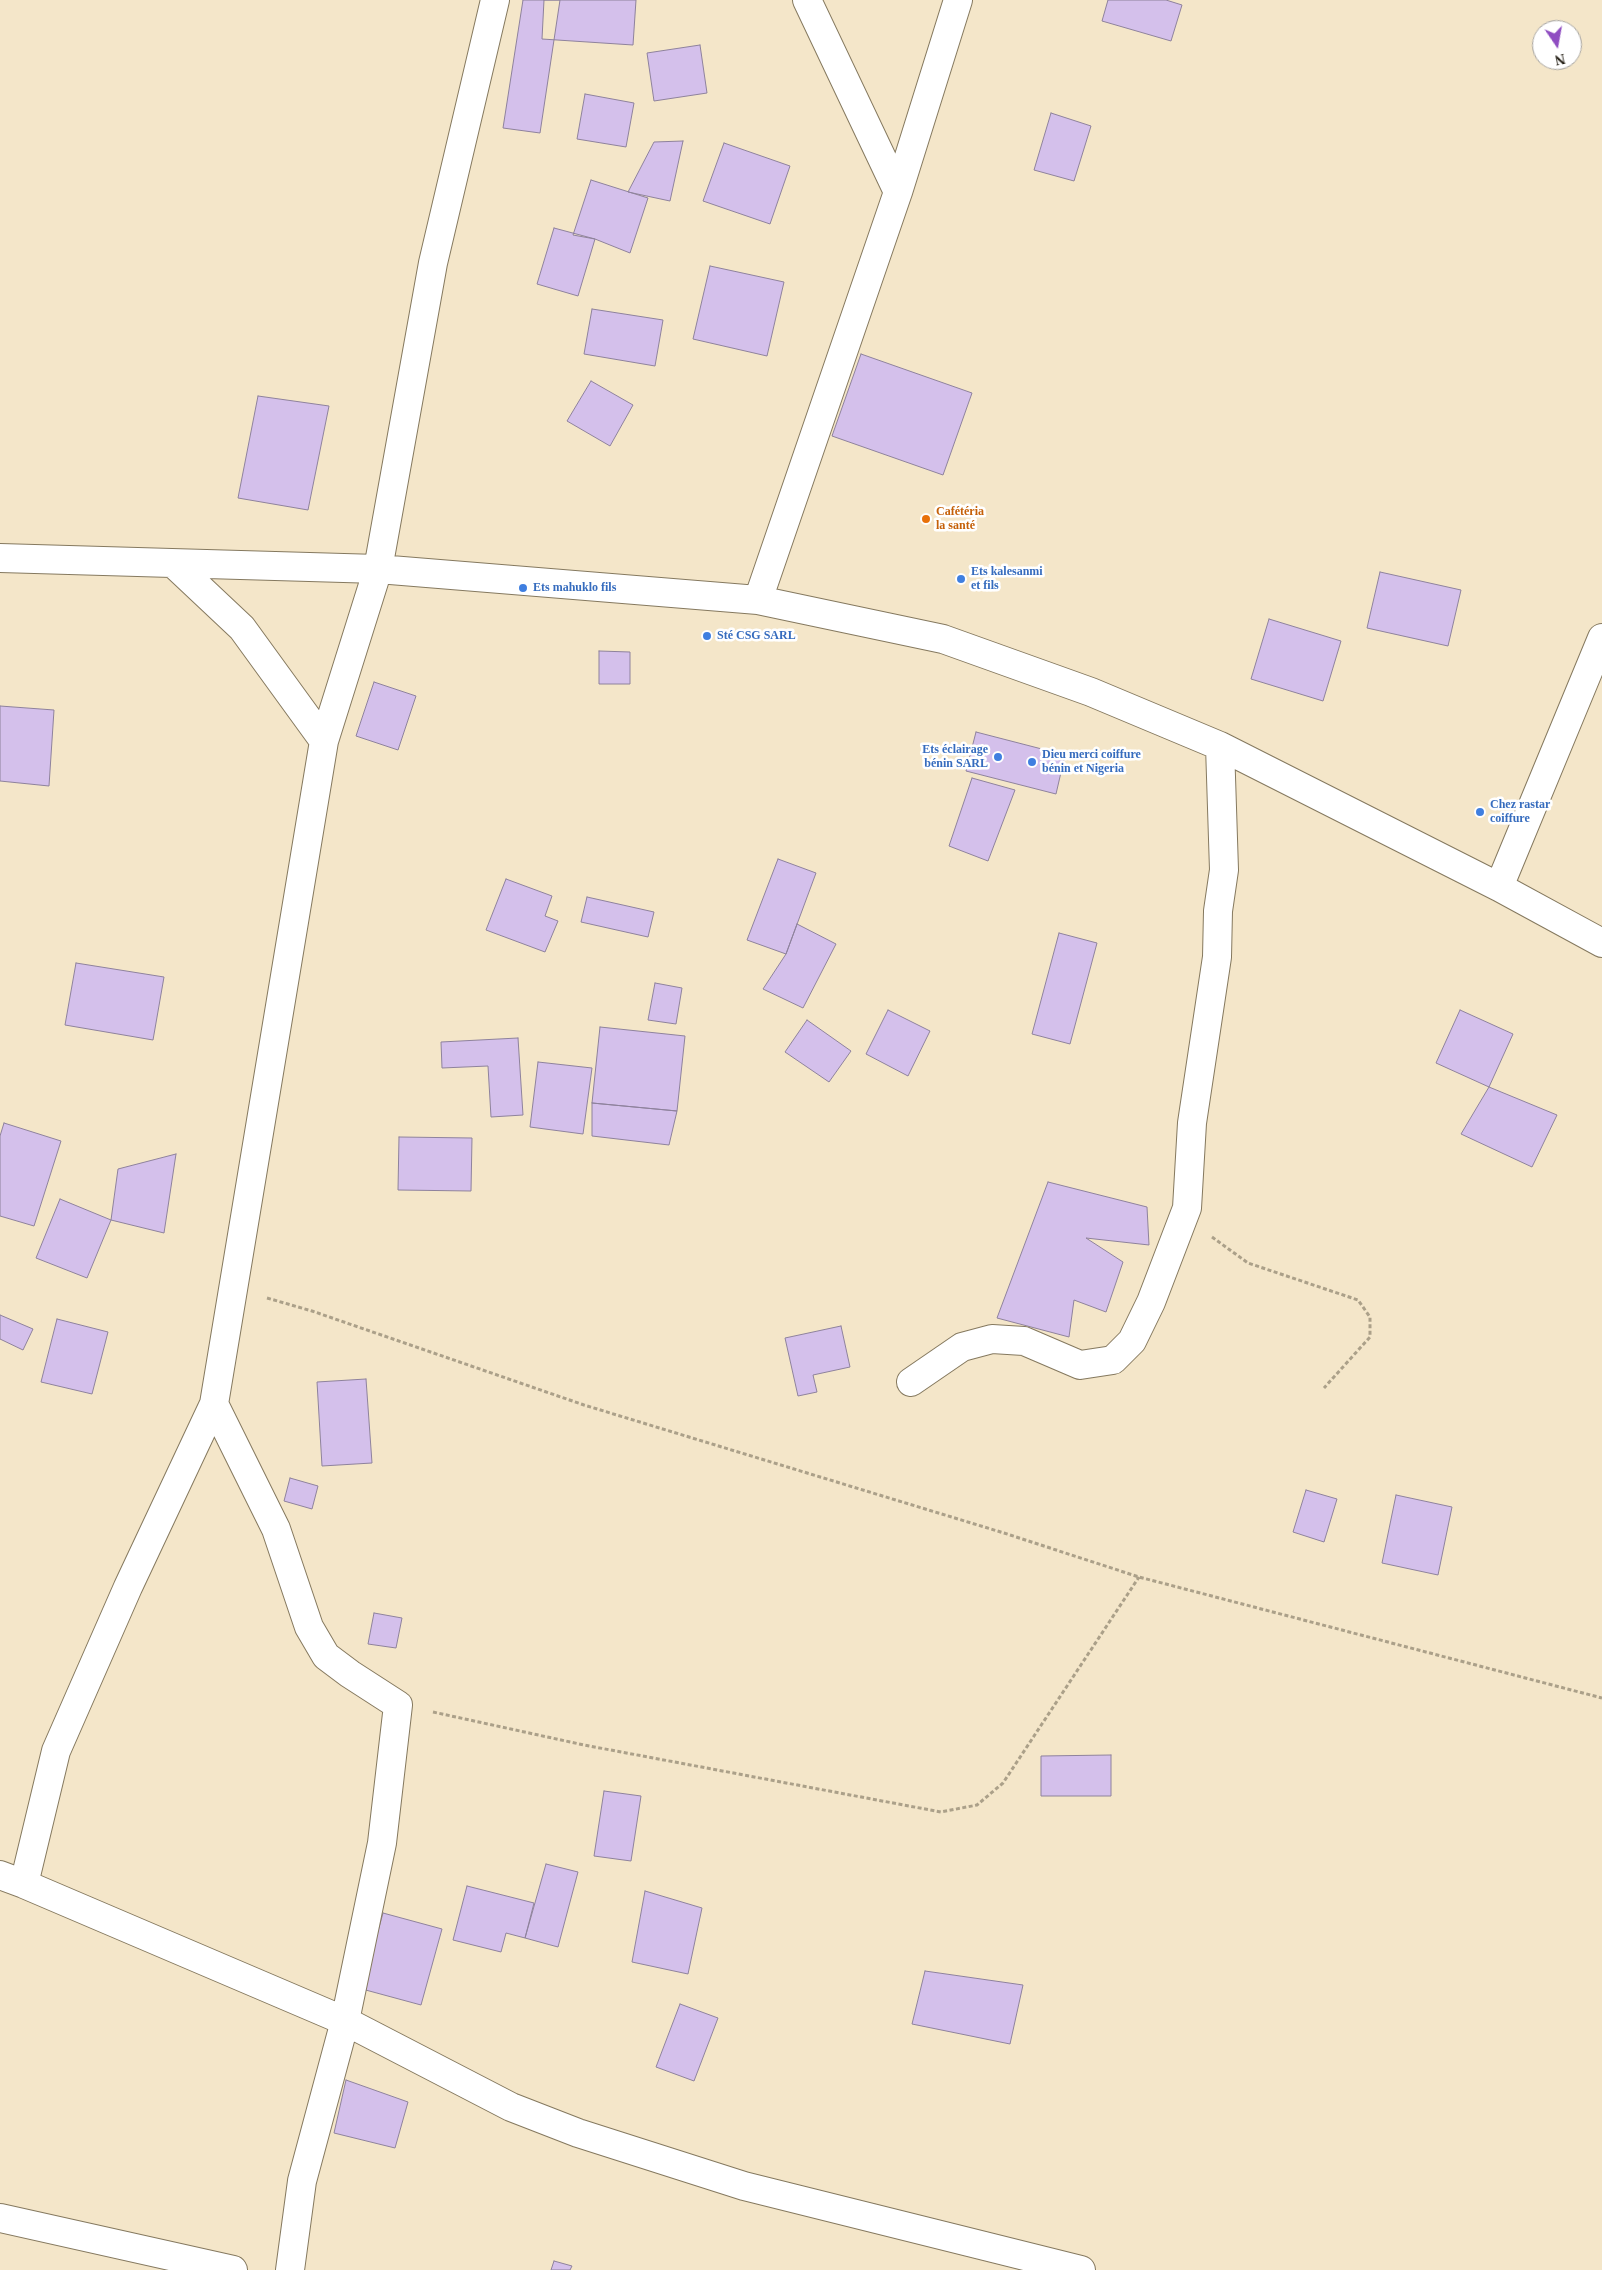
<!DOCTYPE html>
<meta charset="utf-8">
<style>
body{margin:0}
#map{position:relative;width:1602px;height:2270px;overflow:hidden;background:#f4e6c9;font-family:"Times New Roman",serif}
canvas{display:block}
.north{position:absolute;left:1532px;top:20px;width:50px;height:50px;box-sizing:border-box;background:#fff;border:1px solid #a6a4a0;border-radius:50%;rotate:168deg;font-size:14px;font-weight:700;line-height:20px;text-align:center;color:#201b11}
.north::after{content:'';display:block;margin:auto;width:18px;height:22px;background:#8f4dc1;clip-path:polygon(50% 0,100% 100%,50% 72%,0 100%)}
</style>
<div id="map">
<canvas width="1602" height="2270"></canvas>
<div class="north">N</div>
</div>
<script>
const context = document.querySelector('canvas').getContext('2d');
context.lineJoin = 'round';
function paint(path, color) { context.fillStyle = color; context.fill(path, 'evenodd'); }
const toPath = rows => new Path2D(rows.map(r => 'M' + r).join(''));
function trace(path, color, width, dash) { context.strokeStyle = color; context.lineWidth = width; context.lineCap = dash ? 'butt' : 'round'; context.setLineDash(dash || []); context.stroke(path); }
function label(font, color, halo, rows, align = 'center') {
  context.font = font + ' "Times New Roman",serif'; context.lineWidth = 5; context.setLineDash([]); context.textBaseline = 'middle'; context.strokeStyle = halo; context.fillStyle = color; for (const [text, x, y, turn = 0] of rows) {
    context.save(); context.translate(x, y); context.rotate((+turn || 0) * Math.PI / 180); context.textAlign = isNaN(turn) ? turn : align; if (halo) context.strokeText(text, 0, 0); context.fillText(text, 0, 0); context.restore();
  }
}
const building = toPath([
 [523,0,560,0,540,133,503,128,523,0],
 [544,0,636,0,633,45,542,39,544,0],
 [1108,0,1166,0,1182,5,1171,41,1102,21,1108,0],
 [700,45,707,93,654,101,647,53,700,45],
 [585,94,634,103,626,147,577,139,585,94],
 [1051,113,1091,126,1074,181,1034,170,1051,113],
 [683,141,670,201,628,192,654,142,683,141],
 [724,143,790,166,770,224,703,201,724,143],
 [591,180,648,198,630,253,595,239,573,235,591,180],
 [554,228,595,239,578,296,537,284,554,228],
 [710,266,784,282,767,356,693,339,710,266],
 [592,309,663,320,655,366,584,354,592,309],
 [861,354,972,393,943,475,832,436,861,354],
 [591,381,633,405,610,446,567,421,591,381],
 [258,396,329,406,308,510,238,498,258,396],
 [1380,572,1461,590,1448,646,1367,628,1380,572],
 [1269,619,1341,641,1323,701,1251,679,1269,619],
 [599,651,630,652,630,684,599,684,599,651],
 [374,682,416,696,398,750,356,736,374,682],
 [0,706,54,710,49,786,0,781,0,706],
 [976,732,1065,755,1056,794,966,771,976,732],
 [972,778,1015,790,988,861,949,846,972,778],
 [778,859,816,873,786,954,747,940,778,859],
 [506,879,552,896,545,916,558,921,545,952,486,930,506,879],
 [587,897,654,912,648,937,581,922,587,897],
 [797,924,836,944,803,1008,763,989,786,954,797,924],
 [1059,933,1097,943,1070,1044,1032,1034,1059,933],
 [76,963,164,977,153,1040,65,1025,76,963],
 [655,983,682,988,676,1024,648,1020,655,983],
 [888,1010,930,1031,908,1076,866,1054,888,1010],
 [1460,1010,1513,1034,1489,1087,1436,1063,1460,1010],
 [807,1020,851,1051,829,1082,785,1052,807,1020],
 [600,1027,685,1036,677,1111,592,1103,600,1027],
 [518,1038,523,1115,491,1117,488,1066,442,1068,441,1042,518,1038],
 [538,1062,592,1068,583,1134,530,1127,538,1062],
 [1489,1087,1557,1115,1532,1167,1461,1134,1489,1087],
 [592,1103,677,1111,669,1145,592,1136,592,1103],
 [4,1123,61,1141,34,1226,0,1216,0,1136,4,1123],
 [399,1137,472,1138,471,1191,398,1190,399,1137],
 [176,1154,164,1233,111,1220,118,1169,176,1154],
 [1048,1182,1147,1207,1149,1245,1086,1238,1123,1262,1106,1312,1074,1300,1069,1337,997,1318,1048,1182],
 [60,1199,111,1220,87,1278,36,1258,60,1199],
 [0,1315,33,1329,23,1350,0,1339,0,1315],
 [57,1319,108,1332,92,1394,41,1382,57,1319],
 [841,1326,850,1367,813,1375,817,1392,798,1396,785,1338,841,1326],
 [366,1379,372,1463,322,1466,317,1382,366,1379],
 [290,1478,318,1486,312,1509,284,1501,290,1478],
 [1306,1490,1337,1499,1324,1542,1293,1532,1306,1490],
 [1396,1495,1452,1507,1438,1575,1382,1563,1396,1495],
 [374,1613,402,1618,396,1648,368,1644,374,1613],
 [1111,1755,1111,1796,1041,1796,1041,1756,1111,1755],
 [604,1791,641,1796,631,1861,594,1856,604,1791],
 [546,1864,578,1872,558,1947,525,1938,546,1864],
 [467,1886,534,1903,525,1938,506,1933,501,1952,453,1940,467,1886],
 [645,1891,702,1908,688,1974,632,1962,645,1891],
 [383,1913,442,1929,421,2005,362,1989,383,1913],
 [925,1971,1023,1985,1010,2044,912,2024,925,1971],
 [680,2004,718,2018,694,2081,656,2067,680,2004],
 [346,2080,408,2102,395,2148,334,2133,346,2080],
 [554,2261,572,2266,570,2270,551,2270,554,2261]
]);
const path = toPath([
 [1212,1237,1248,1263,1358,1300,1370,1317,1370,1337,1324,1388],
 [267,1298,312,1311,584,1405,1004,1533,1139,1577,1602,1698],
 [433,1712,584,1745,941,1812,977,1805,1003,1783,1139,1577]
]);
const minor = toPath([
 [807,0,898,192],
 [0,558,378,569,758,600,943,639,1091,692,1220,746,1499,887,1602,943],
 [174,564,242,628,324,741],
 [758,600,898,192,958,0],
 [1499,887,1602,638],
 [911,1382,962,1347,992,1339,1024,1341,1080,1365,1113,1360,1132,1341,1151,1302,1187,1208,1192,1123,1217,957,1218,911,1224,870,1220,746],
 [0,1875,24,1884,345,2021,511,2107,578,2133,744,2186,1081,2270],
 [24,1884,56,1751,128,1587,214,1404],
 [0,2218,233,2270],
 [290,2270,302,2181,345,2021,382,1843,398,1705,350,1674,326,1656,309,1627,276,1529,214,1404,324,741,378,569,433,263,495,0]
]);
const markers = [
 [926,519,5,"#e8710a"],
 [961,579,5,"#3f7fe0"],
 [523,588,5,"#3f7fe0"],
 [707,636,5,"#3f7fe0"],
 [998,757,5,"#3f7fe0"],
 [1032,762,5,"#3f7fe0"],
 [1480,812,5,"#3f7fe0"]
];
const foodNames = [
 ["Cafétéria",936,512],
 ["la santé",936,526]
];
const shopNames = [
 ["Ets kalesanmi",971,572],
 ["et fils",971,586],
 ["Ets mahuklo fils",533,588],
 ["Sté CSG SARL",717,636],
 ["Ets éclairage",988,750,"right"],
 ["bénin SARL",988,764,"right"],
 ["Dieu merci coiffure",1042,755],
 ["bénin et Nigeria",1042,769],
 ["Chez rastar",1490,805],
 ["coiffure",1490,819]
];
paint(building, '#d4c0eb');
trace(building, '#8e829c', 1);
trace(minor, '#85795f', 30);
trace(path, '#aba089', 3, [4, 2.5]);
trace(minor, '#fff', 28);
for (const [x, y, r, color] of markers) { const dot = new Path2D(); dot.arc(x, y, r, 0, 2 * Math.PI); context.fillStyle = color; context.fill(dot); trace(dot, '#fff', 2); }
label('bold 12px', '#c56008', '#fff', foodNames, 'left');
label('bold 12px', '#366cbe', '#fff', shopNames, 'left');
</script>
